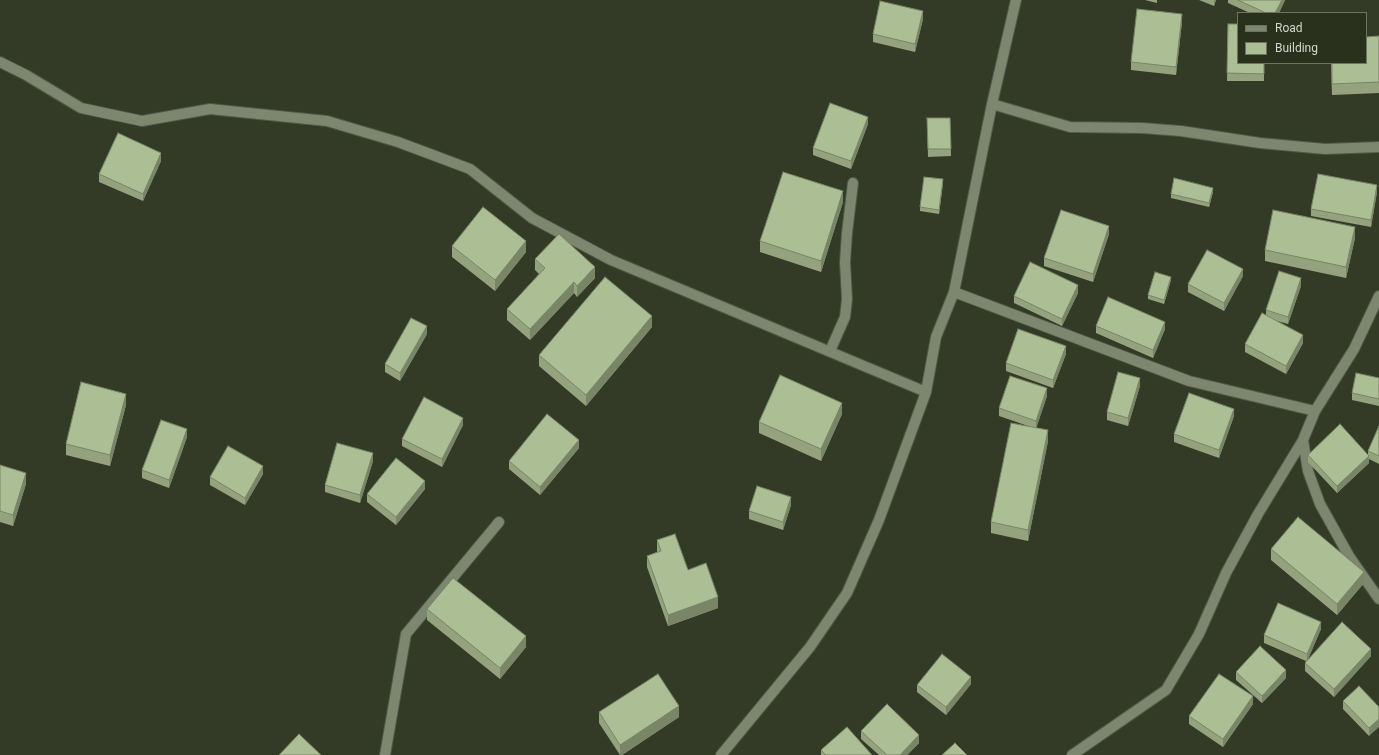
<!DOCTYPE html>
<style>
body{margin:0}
#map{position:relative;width:1379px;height:755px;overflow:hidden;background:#333b27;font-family:Roboto,sans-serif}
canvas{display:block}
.legend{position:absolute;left:1237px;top:12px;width:130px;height:52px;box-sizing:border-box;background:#29311d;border:1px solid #6d7363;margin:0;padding:5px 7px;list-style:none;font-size:12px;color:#d2d7cb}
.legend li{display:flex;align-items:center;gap:8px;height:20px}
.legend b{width:20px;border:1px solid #6d7363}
</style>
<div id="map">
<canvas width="1379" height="755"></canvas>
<ul class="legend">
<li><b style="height:5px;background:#7d8770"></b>Road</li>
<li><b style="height:11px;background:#acbe93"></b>Building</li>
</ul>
</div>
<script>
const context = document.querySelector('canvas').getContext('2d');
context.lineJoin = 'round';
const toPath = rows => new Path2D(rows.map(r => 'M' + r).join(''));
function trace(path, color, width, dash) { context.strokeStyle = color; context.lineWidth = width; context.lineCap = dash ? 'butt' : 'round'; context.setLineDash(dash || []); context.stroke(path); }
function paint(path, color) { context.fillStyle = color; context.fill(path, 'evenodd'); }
const minor = toPath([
 [0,62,26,75,81,108,142,121,210,109,327,121,398,142,470,169,532,218,611,260,926,392],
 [992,104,1070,127,1142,128,1181,131,1260,143,1325,149,1379,147],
 [954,292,1189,381,1315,411],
 [1379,296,1354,349,1315,411,1303,440,1308,471,1320,504,1349,556,1379,599],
 [830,351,845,317,847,299,845,262,847,233,853,183],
 [385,755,406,634,499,522],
 [721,755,810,647,847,593,879,520,926,392,936,337,954,292,992,104,1016,0],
 [1072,755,1166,690,1199,634,1226,573,1258,514,1303,440]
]);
const wall = toPath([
 [1145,0,1157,0,1157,3],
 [1199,0,1216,0,1214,6],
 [1228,0,1285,0,1279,13,1250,13,1228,3],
 [923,19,915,52,873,42,873,34],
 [1182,22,1176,75,1131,70,1131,62],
 [1228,24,1264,63,1264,81,1227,81],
 [1379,36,1379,93,1332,95,1331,63],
 [927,118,950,118,951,156,928,157],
 [868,124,851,169,813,155,813,148],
 [161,161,143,201,99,182,99,174],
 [943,183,939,214,920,211,920,207],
 [1213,192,1209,207,1171,198,1171,194],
 [1377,192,1371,227,1311,216,1311,209],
 [843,202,821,272,760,252,760,241],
 [1109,234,1093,282,1044,266,1044,258],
 [1355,238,1346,278,1265,261,1265,250],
 [452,246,526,252,495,291,452,257],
 [535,259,595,278,577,297,574,293,530,340,507,320,507,309,539,274,535,270],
 [1243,276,1224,311,1188,292,1188,284],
 [1171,280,1164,304,1148,299,1148,295],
 [1301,286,1288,324,1277,321,1303,343,1286,374,1245,352,1245,344,1266,315,1266,310],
 [1078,293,1062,326,1014,303,1014,296],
 [1096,326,1165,329,1153,358,1096,333],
 [652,327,586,406,539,366,539,355],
 [427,334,400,381,385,372,385,364],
 [1066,354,1053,388,1006,371,1006,363],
 [1379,378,1379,406,1352,400,1352,393],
 [1140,386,1128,426,1107,420,1107,412],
 [1047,396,1036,428,1048,441,1028,541,991,533,991,522,1031,427,999,416,999,408],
 [126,405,110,466,66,455,66,444],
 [842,414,821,461,759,433,759,422],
 [1234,416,1219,458,1174,442,1174,434],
 [463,425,442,467,402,446,402,439],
 [1379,426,1379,464,1369,459,1369,463,1337,493,1308,462,1308,455,1368,454,1368,451],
 [187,437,169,488,142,478,142,470],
 [579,448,540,495,509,469,509,461],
 [373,461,360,503,325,492,325,485],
 [0,465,26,484,13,526,0,522],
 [263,474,245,505,210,485,210,477],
 [425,489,396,525,367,502,367,494],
 [791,505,783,530,749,519,749,511],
 [657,540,688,570,718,608,668,626,647,567,647,556,657,552],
 [1271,549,1364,583,1337,615,1271,560],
 [427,609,526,647,500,679,427,620],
 [1321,629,1307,661,1371,656,1334,697,1305,671,1305,663,1306,661,1264,643,1264,635],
 [1236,672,1286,678,1262,703,1236,680],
 [971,684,946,715,917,692,917,685],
 [1343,701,1379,707,1369,736,1343,709],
 [1253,704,1223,747,1189,724,1189,716],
 [599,712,679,717,622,755,620,755,599,723],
 [861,731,919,743,907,755,879,755,861,739],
 [821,750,872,755,821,755]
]);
const shadedWall = toPath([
 [1214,0,1216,0,1214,6],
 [1282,0,1285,0,1279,13,1275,13],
 [923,11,923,19,915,52,915,44],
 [1182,14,1182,22,1176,75,1176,67],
 [868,117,868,124,851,169,851,161],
 [161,153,161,161,143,201,143,194],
 [943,179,943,183,939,214,939,210],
 [1377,185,1377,192,1371,227,1371,220],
 [1213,188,1213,192,1209,207,1209,203],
 [843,191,843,202,821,272,821,261],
 [1109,226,1109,234,1093,282,1093,274],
 [1355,227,1355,238,1346,278,1346,267],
 [526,241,526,252,495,291,495,280],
 [595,267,595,278,577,297,577,286],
 [1243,269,1243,276,1224,311,1224,303],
 [1171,277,1171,280,1164,304,1164,300],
 [1301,278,1301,286,1288,324,1288,317],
 [574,282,574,293,530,340,530,329],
 [1078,285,1078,293,1062,326,1062,319],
 [652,316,652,327,586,406,586,395],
 [1165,322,1165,329,1153,358,1153,350],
 [427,326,427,334,400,381,400,373],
 [1303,335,1303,343,1286,374,1286,366],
 [1066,346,1066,354,1053,388,1053,380],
 [1140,378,1140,386,1128,426,1128,418],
 [1047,388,1047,396,1036,429,1036,421],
 [126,394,126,405,110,466,110,455],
 [842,403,842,414,821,461,821,449],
 [1234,409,1234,416,1219,458,1219,450],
 [463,418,463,425,442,467,442,459],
 [187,429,187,437,169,488,169,480],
 [1048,430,1048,441,1028,541,1028,530],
 [579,440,579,448,540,495,540,487],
 [373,453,373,461,360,503,360,495],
 [1369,456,1369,463,1337,493,1337,486],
 [263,466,263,474,245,505,245,498],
 [26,473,26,484,13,526,13,515],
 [425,481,425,489,396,525,396,517],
 [791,497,791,505,783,530,783,522],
 [1364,572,1364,583,1337,615,1337,604],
 [718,597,718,608,668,626,668,615],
 [1321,622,1321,629,1307,662,1307,654],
 [526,636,526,647,500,679,500,668],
 [1371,649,1371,656,1334,697,1334,689],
 [1286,670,1286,678,1262,703,1262,696],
 [971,677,971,684,946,715,946,707],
 [1253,696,1253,704,1223,747,1223,739],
 [679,706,679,717,622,755,620,755,620,745],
 [1379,719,1379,727,1369,736,1369,728],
 [919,735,919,743,907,755,900,755]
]);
const building = toPath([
 [1238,0,1282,0,1275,13,1266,13,1238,0],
 [880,1,923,11,915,44,873,34,880,1],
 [1137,9,1182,14,1176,67,1131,62,1137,9],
 [1228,24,1238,24,1238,63,1264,63,1264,74,1227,73,1228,24],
 [1379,36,1379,82,1332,84,1332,63,1366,63,1366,37,1379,36],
 [830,103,868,117,851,161,813,148,830,103],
 [927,118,950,118,951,149,928,149,927,118],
 [118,133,161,153,143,194,99,174,118,133],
 [783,172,843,191,821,261,760,241,783,172],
 [1318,174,1377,185,1371,220,1311,209,1318,174],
 [924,177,943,179,939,210,920,207,924,177],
 [1174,178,1213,188,1209,203,1171,194,1174,178],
 [483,207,526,241,495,280,452,246,483,207],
 [1061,210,1109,226,1093,274,1044,258,1061,210],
 [1273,210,1355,227,1346,267,1265,250,1273,210],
 [559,234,595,267,577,286,574,282,530,329,507,309,545,268,535,259,559,234],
 [1207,250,1243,269,1224,303,1188,284,1207,250],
 [1030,262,1078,285,1062,319,1014,296,1030,262],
 [1279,271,1301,278,1288,317,1266,310,1279,271],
 [1155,272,1171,277,1164,300,1148,295,1155,272],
 [605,277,652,316,586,395,539,355,605,277],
 [1108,297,1165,322,1153,350,1096,326,1108,297],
 [1262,313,1303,335,1286,366,1245,344,1262,313],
 [411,318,427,326,400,373,385,364,411,318],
 [1018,329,1066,346,1053,380,1006,363,1018,329],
 [1118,372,1140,378,1128,418,1107,412,1118,372],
 [1356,373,1379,378,1379,399,1352,393,1356,373],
 [780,375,842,403,821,449,759,422,780,375],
 [1010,376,1047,388,1036,421,999,408,1010,376],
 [81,382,126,394,110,455,66,444,81,382],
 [1189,393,1234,409,1219,450,1174,434,1189,393],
 [424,397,463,418,442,459,402,439,424,397],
 [547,414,579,440,540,487,509,461,547,414],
 [161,420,187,429,169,480,142,470,161,420],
 [1011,423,1048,430,1028,530,991,522,1011,423],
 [1340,424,1369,456,1337,486,1308,455,1340,424],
 [1379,426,1379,456,1368,451,1379,426],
 [337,443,373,453,360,495,325,485,337,443],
 [228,446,263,466,245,498,210,477,228,446],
 [396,458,425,481,396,517,367,494,396,458],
 [0,465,26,473,13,515,0,511,0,465],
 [757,486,791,497,783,522,749,511,757,486],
 [1298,517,1364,572,1337,604,1271,549,1298,517],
 [675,534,688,570,706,563,718,597,668,615,647,556,661,551,657,540,675,534],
 [453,578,526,636,500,668,427,609,453,578],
 [1278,603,1321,622,1307,654,1264,635,1278,603],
 [1342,622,1371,649,1334,689,1305,663,1342,622],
 [1260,646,1286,670,1262,696,1236,672,1260,646],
 [942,654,971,677,946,707,917,685,942,654],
 [658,674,679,706,620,745,599,712,658,674],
 [1219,674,1253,696,1223,739,1189,716,1219,674],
 [1359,686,1379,707,1379,719,1369,728,1343,701,1359,686],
 [887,704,919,735,900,755,887,755,861,731,887,704],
 [847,727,872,755,826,755,821,750,847,727],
 [299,734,321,755,279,755,299,734],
 [955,743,967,755,942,755,955,743]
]);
trace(minor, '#515847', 12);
trace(minor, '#7d8770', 10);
paint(wall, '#94a37e');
paint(shadedWall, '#788567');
paint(building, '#acbe93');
trace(building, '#788567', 1);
</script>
